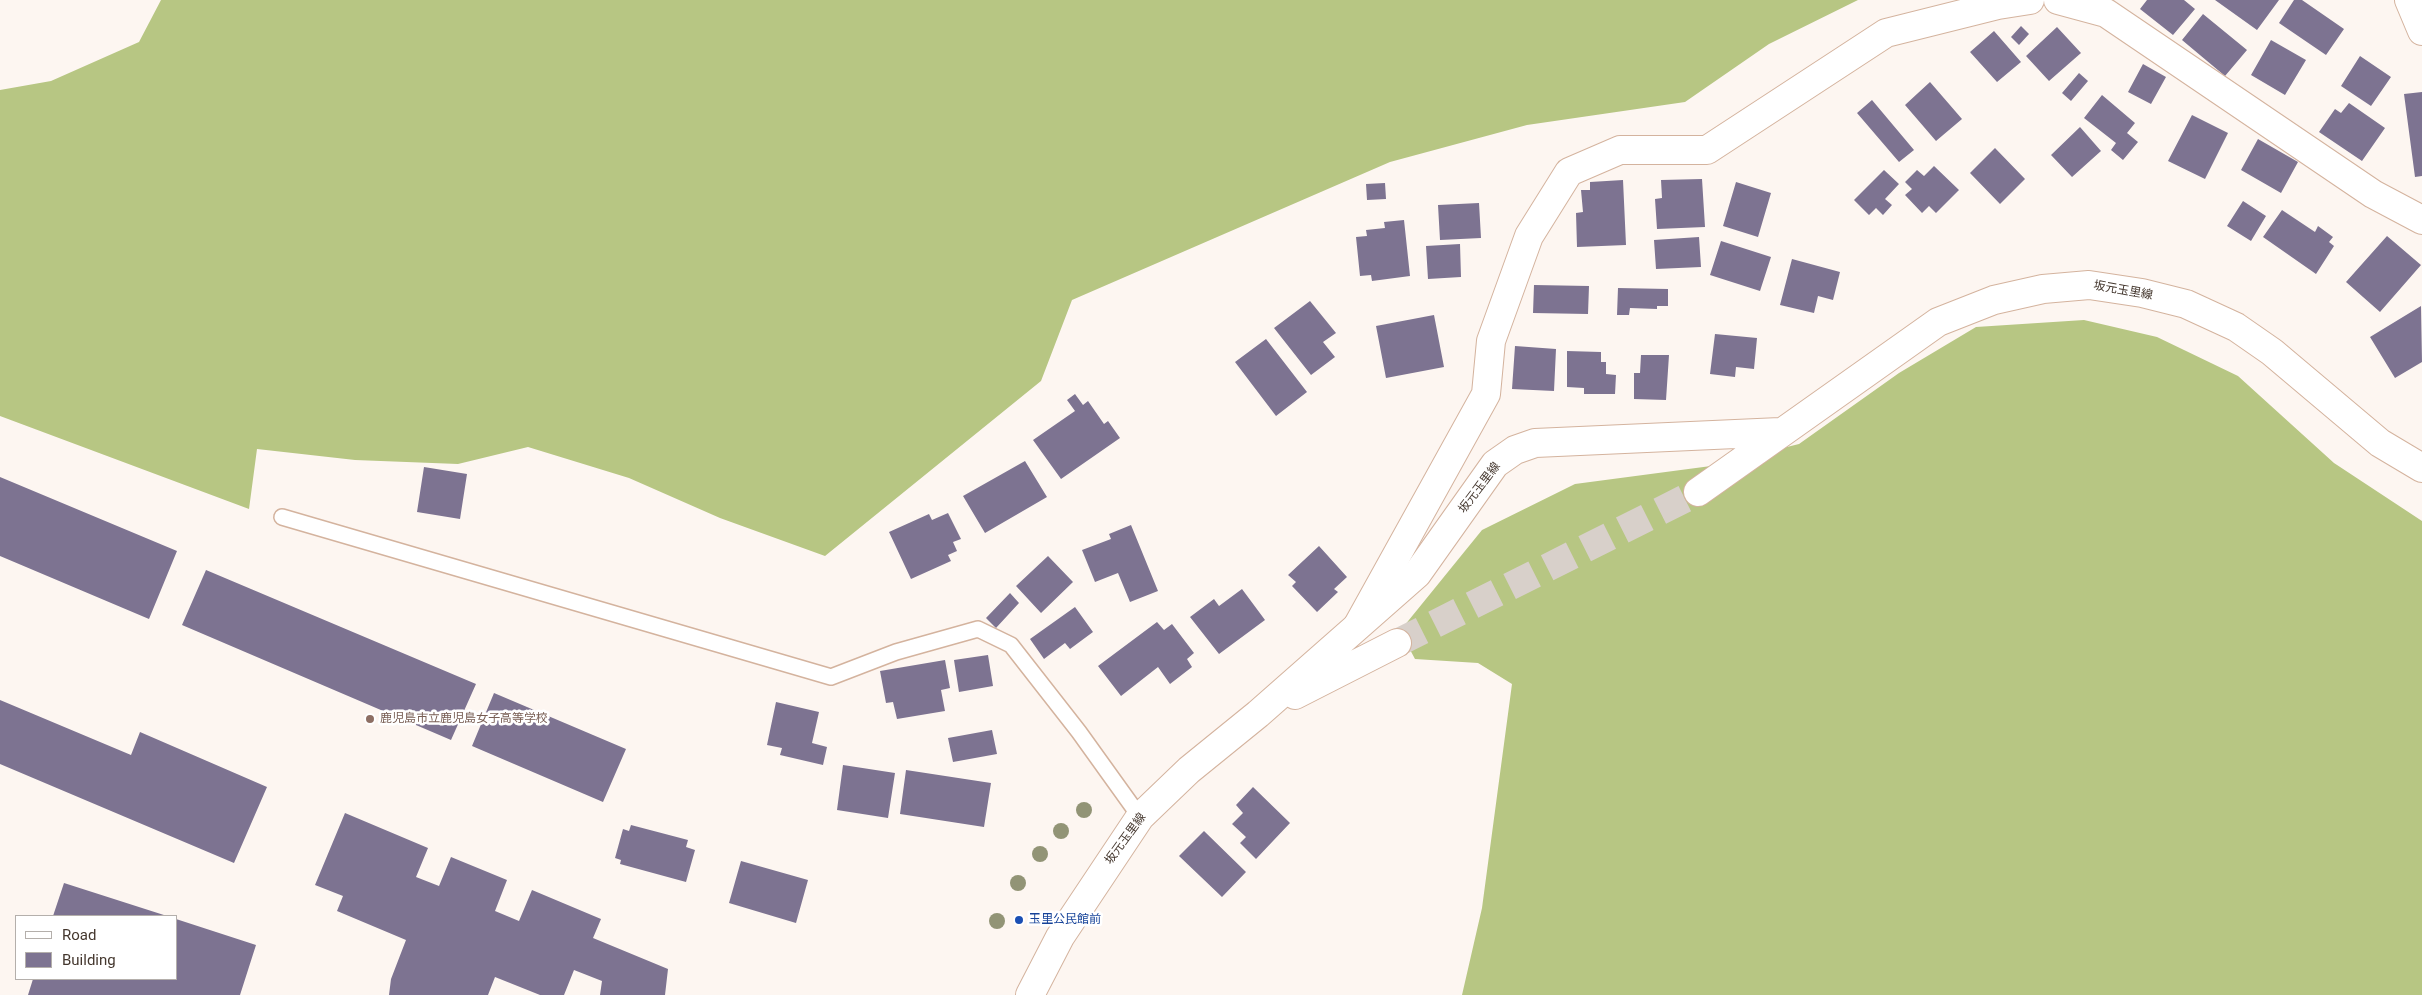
<!DOCTYPE html>
<meta charset="utf-8">
<style>
body{margin:0}
#map{position:relative;width:2422px;height:995px;overflow:hidden;background:#fdf6f1;font-family:Roboto,sans-serif}
canvas{display:block}
.legend{position:absolute;left:15px;top:915px;width:162px;height:65px;box-sizing:border-box;background:#fff;border:1px solid #b4afab;margin:0;padding:6px 9px;list-style:none;font-size:15px;color:#44372e}
.legend li{display:flex;align-items:center;gap:10px;height:25px}
.legend b{width:25px;border:1px solid #b4afab}
</style>
<div id="map">
<canvas width="2422" height="995"></canvas>
<ul class="legend">
<li><b style="height:6px;background:#fff"></b>Road</li>
<li><b style="height:14px;background:#7d7391"></b>Building</li>
</ul>
</div>
<script>
const context = document.querySelector('canvas').getContext('2d');
context.lineJoin = 'round';
function paint(path, color) { context.fillStyle = color; context.fill(path, 'evenodd'); }
const toPath = rows => new Path2D(rows.map(r => 'M' + r).join(''));
function trace(path, color, width, dash) { context.strokeStyle = color; context.lineWidth = width; context.lineCap = dash ? 'butt' : 'round'; context.setLineDash(dash || []); context.stroke(path); }
function label(font, color, halo, rows, align = 'center') {
  context.font = font + ' Roboto,"Noto Sans JP",sans-serif'; context.lineWidth = 5; context.setLineDash([]); context.textBaseline = 'middle'; context.strokeStyle = halo; context.fillStyle = color; for (const [text, x, y, turn = 0] of rows) {
    context.save(); context.translate(x, y); context.rotate((+turn || 0) * Math.PI / 180); context.textAlign = isNaN(turn) ? turn : align; if (halo) context.strokeText(text, 0, 0); context.fillText(text, 0, 0); context.restore();
  }
}
const forest = toPath([
 [161,0,1858,0,1769,44,1685,102,1527,125,1390,162,1072,300,1041,381,825,556,720,518,629,478,528,447,458,464,355,460,257,449,249,509,0,416,0,90,51,81,139,42],
 [2084,320,2157,337,2238,376,2334,463,2422,521,2422,995,1462,995,1482,908,1512,684,1478,663,1415,659,1400,631,1482,530,1575,484,1711,466,1799,444,1899,373,1976,327]
]);
const building = toPath([
 [2147,0,2184,0,2195,9,2173,35,2140,9],
 [2215,0,2279,0,2257,30],
 [2294,0,2302,0,2344,29,2326,55,2279,23],
 [2203,14,2247,50,2225,76,2182,40],
 [2021,26,2029,34,2019,45,2011,37],
 [2057,27,2081,53,2049,81,2026,56],
 [1994,31,2021,62,1997,82,1970,52],
 [2271,40,2306,60,2285,95,2251,75],
 [2360,56,2391,77,2371,106,2341,86],
 [2143,64,2166,77,2151,104,2128,92],
 [2079,73,2088,81,2071,101,2062,93],
 [1930,82,1962,119,1936,141,1905,105],
 [2422,92,2422,176,2415,177,2404,94],
 [2102,95,2135,123,2127,133,2138,142,2123,160,2111,150,2116,143,2084,118],
 [1872,100,1914,150,1899,162,1857,113],
 [2349,103,2385,128,2362,161,2319,132,2335,109,2341,113],
 [2192,115,2228,133,2205,179,2168,161],
 [2080,127,2101,151,2072,177,2051,155],
 [2258,139,2298,162,2281,193,2241,170],
 [1995,148,2025,179,2000,204,1970,173],
 [1934,166,1959,190,1936,213,1929,206,1922,213,1905,195,1912,189,1905,182,1917,170,1924,176],
 [1884,170,1899,184,1885,199,1892,205,1883,215,1876,208,1869,215,1854,200],
 [1702,179,1705,227,1657,229,1655,199,1662,198,1661,180],
 [1623,180,1626,245,1577,247,1576,213,1583,212,1581,190,1590,190,1590,182],
 [1736,182,1771,193,1758,237,1723,226],
 [1385,183,1386,199,1367,200,1366,184],
 [2243,201,2266,216,2251,241,2227,226],
 [1479,203,1481,238,1440,240,1438,205],
 [2282,210,2315,232,2318,226,2333,237,2329,242,2334,246,2316,274,2263,237],
 [1404,220,1410,276,1372,281,1371,275,1360,276,1356,237,1367,236,1366,230,1385,228,1384,222],
 [2387,236,2421,265,2380,312,2346,282],
 [1699,237,1701,267,1656,269,1654,240],
 [1721,241,1771,257,1760,291,1710,275],
 [1460,244,1461,277,1428,279,1426,246],
 [1792,259,1840,272,1833,300,1818,296,1814,313,1780,305],
 [1534,285,1589,286,1588,314,1533,313],
 [1618,288,1668,289,1668,306,1657,306,1657,309,1630,308,1629,315,1617,315],
 [1310,301,1336,333,1323,342,1335,357,1311,375,1274,328],
 [2421,306,2422,362,2395,378,2370,337],
 [1434,315,1444,367,1386,378,1376,326],
 [1715,334,1757,338,1754,369,1736,367,1735,377,1710,374],
 [1266,339,1307,392,1276,416,1235,362],
 [1515,346,1556,349,1554,391,1512,389],
 [1567,351,1601,352,1601,362,1606,362,1606,374,1616,375,1615,394,1584,394,1584,388,1567,387],
 [1641,355,1669,355,1666,400,1634,399,1634,373,1640,373],
 [1075,394,1083,405,1088,401,1104,424,1108,421,1120,438,1061,479,1033,440,1075,411,1067,400],
 [1025,461,1047,497,985,533,963,496],
 [424,467,467,474,460,519,417,512],
 [0,477,177,551,149,619,0,556],
 [948,513,961,539,953,542,957,551,948,555,951,561,911,579,889,532,929,514,932,520],
 [1131,525,1158,591,1130,602,1118,573,1095,582,1082,550,1111,539,1109,534],
 [1319,546,1347,577,1334,589,1338,592,1317,612,1292,586,1296,582,1288,575],
 [1048,556,1073,582,1041,613,1016,586],
 [206,570,476,684,451,740,182,625],
 [1242,589,1265,620,1219,654,1190,617,1214,599,1219,606],
 [1010,593,1019,603,996,628,986,618],
 [1075,607,1093,632,1070,649,1065,643,1044,659,1030,639],
 [1157,622,1164,630,1172,624,1194,653,1187,659,1192,667,1170,684,1158,667,1121,696,1098,666],
 [988,655,993,686,959,692,954,660],
 [945,660,950,688,941,690,945,711,897,719,893,702,886,703,880,671],
 [494,693,626,749,603,802,472,746],
 [0,700,131,755,140,732,267,787,234,863,0,764],
 [776,702,819,712,812,743,827,747,823,765,780,755,782,748,767,745],
 [992,730,997,754,953,762,948,738],
 [843,765,895,773,888,818,837,810],
 [906,770,991,783,984,827,900,814],
 [1253,787,1290,823,1256,859,1240,843,1246,837,1232,824,1243,813,1236,805],
 [345,813,428,848,416,877,439,886,451,857,507,880,495,911,519,921,532,890,601,919,593,938,668,969,665,995,600,995,602,981,574,970,564,995,540,995,495,977,488,995,389,995,391,979,406,940,337,911,343,896,315,885],
 [631,825,688,840,686,847,695,850,686,882,620,864,621,860,615,858,623,829,629,831],
 [1204,831,1246,872,1222,897,1179,856],
 [741,861,808,880,796,923,729,903],
 [64,883,167,916,53,916],
 [176,919,256,945,240,995,28,995,33,979,176,979]
]);
const tertiaryTunnel = toPath([
 [1397,643,1698,492]
]);
const service = toPath([
 [282,517,831,677,896,652,978,629,1011,645,1079,732,1140,817]
]);
const minor = toPath([
 [2058,0,2106,13,2373,194,2422,220],
 [2409,0,2422,31],
 [1358,625,1486,394,1491,341,1529,236,1569,172,1620,150,1707,150,1886,33,1998,5,2030,0]
]);
const tertiary = toPath([
 [1698,492,1938,322,1994,300,2043,289,2089,285,2142,293,2186,304,2236,327,2272,352,2380,443,2422,468],
 [1295,695,1397,643],
 [1030,995,1060,937,1140,817,1189,770,1258,714,1417,574,1495,464,1515,450,1535,443,1780,432]
]);
const trees = [
 [1084,810],
 [1061,831],
 [1040,854],
 [1018,883],
 [997,921]
];
const markers = [
 [370,719,5,"#8d6e63"],
 [1019,920,5,"#1a4fb4"]
];
const streetNames = [
 ["坂元玉里線",2123,291,10],
 ["坂元玉里線",1480,488,-53],
 ["坂元玉里線",1126,839,-54]
];
const educationNames = [
 ["鹿児島市立鹿児島女子高等学校",380,719]
];
const transitNames = [
 ["玉里公民館前",1029,920]
];
paint(forest, '#b7c683');
paint(building, '#7d7391');
trace(tertiaryTunnel, '#d8d0ca', 28, [28, 14]);
trace(service, '#d4b39e', 18);
trace(minor, '#d4b39e', 30);
trace(tertiary, '#d4b39e', 30);
trace(service, '#fff', 15);
trace(minor, '#fff', 28);
trace(tertiary, '#fff', 28);
context.fillStyle = '#929476';
for (const [x, y] of trees) { context.beginPath(); context.arc(x, y, 8, 0, 2 * Math.PI); context.fill(); }
for (const [x, y, r, color] of markers) { const dot = new Path2D(); dot.arc(x, y, r, 0, 2 * Math.PI); context.fillStyle = color; context.fill(dot); trace(dot, '#fff', 2); }
label('12px', '#44372e', '#fff', streetNames);
label('12px', '#785e54', '#fff', educationNames, 'left');
label('12px', '#164399', '#fff', transitNames, 'left');
</script>
